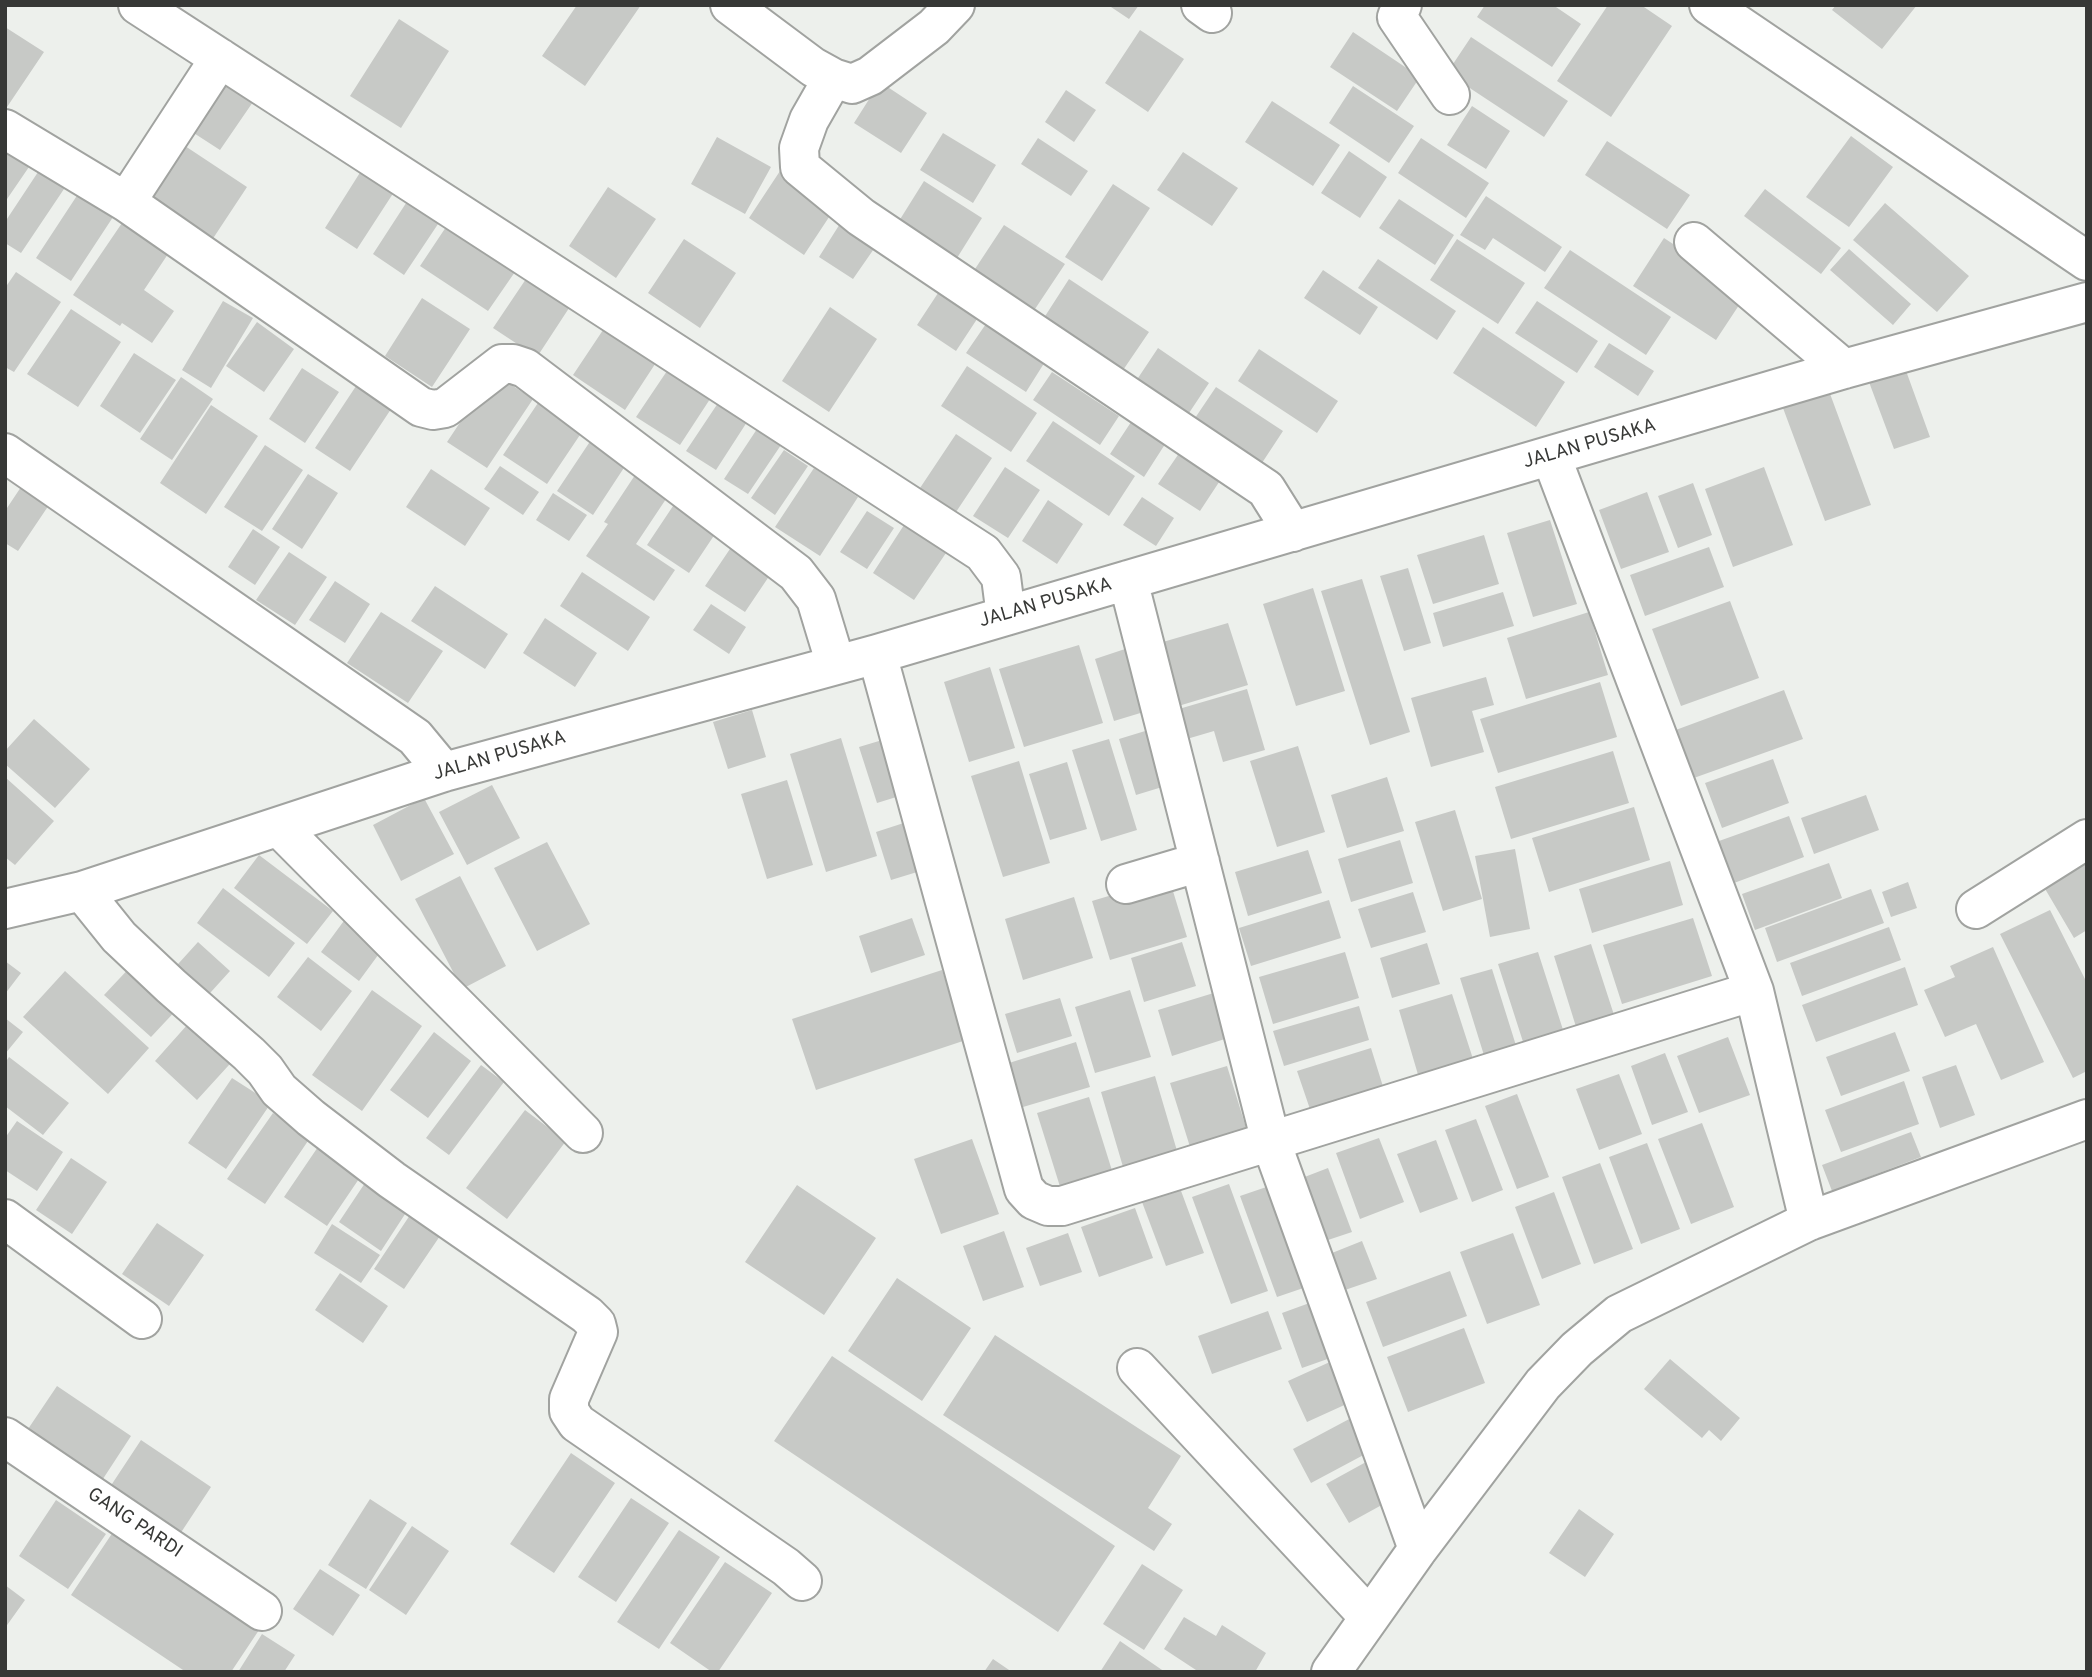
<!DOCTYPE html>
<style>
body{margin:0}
#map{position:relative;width:2092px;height:1677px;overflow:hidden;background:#edf0ec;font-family:Overpass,sans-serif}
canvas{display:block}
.frame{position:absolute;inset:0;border:7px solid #373836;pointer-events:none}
</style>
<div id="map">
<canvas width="2092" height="1677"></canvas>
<div class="frame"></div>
</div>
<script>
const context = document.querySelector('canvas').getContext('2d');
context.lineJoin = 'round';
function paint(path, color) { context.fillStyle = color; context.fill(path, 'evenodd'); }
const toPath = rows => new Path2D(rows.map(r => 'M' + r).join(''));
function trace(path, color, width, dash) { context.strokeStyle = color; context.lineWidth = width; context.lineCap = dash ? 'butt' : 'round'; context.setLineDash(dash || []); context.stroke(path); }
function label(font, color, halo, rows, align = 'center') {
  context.font = font + ' Overpass,sans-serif'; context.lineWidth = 5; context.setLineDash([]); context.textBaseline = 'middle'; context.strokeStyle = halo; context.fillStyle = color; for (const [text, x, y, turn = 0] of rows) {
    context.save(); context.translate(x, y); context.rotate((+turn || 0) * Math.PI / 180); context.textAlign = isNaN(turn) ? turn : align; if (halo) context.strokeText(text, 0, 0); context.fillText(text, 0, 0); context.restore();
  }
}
const building = toPath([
 [577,5,641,5,585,86,542,56],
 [1108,5,1139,5,1129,19],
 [1485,5,1553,5,1581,24,1552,67,1477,17],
 [1608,5,1641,5,1672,26,1611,117,1557,81],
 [1836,5,1917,5,1882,49,1832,10],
 [399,19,449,51,401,128,350,96],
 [5,27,44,52,5,110],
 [1140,30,1184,59,1148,112,1105,83],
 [1353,32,1420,77,1397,111,1330,67],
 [1471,37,1568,101,1544,137,1447,73],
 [220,76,255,99,220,150,186,128],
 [880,82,927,113,901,153,854,123],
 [1353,86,1414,126,1389,163,1329,123],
 [1066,90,1096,110,1074,142,1045,122],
 [1272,101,1340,145,1313,186,1245,142],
 [1472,106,1510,131,1486,169,1447,145],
 [943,133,996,165,973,203,920,170],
 [1851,136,1893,167,1849,227,1806,197],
 [717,137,771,167,745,214,691,184],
 [1038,138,1088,171,1071,196,1021,164],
 [1421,138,1489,183,1466,218,1398,173],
 [1607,141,1690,195,1667,229,1585,175],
 [179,142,247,187,212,240,144,196],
 [5,147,31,164,5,202],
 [1349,151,1387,177,1360,218,1321,193],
 [1183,152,1238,188,1212,226,1157,190],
 [40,169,66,186,21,253,5,243,5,222],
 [361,171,394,192,357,249,325,228],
 [780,171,835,208,804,255,749,218],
 [924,181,982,218,952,266,894,229],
 [1113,184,1150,208,1102,281,1065,257],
 [608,187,656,219,616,278,569,246],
 [1765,189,1841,248,1821,274,1744,216],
 [80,191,115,214,71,281,36,258],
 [1486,196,1562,247,1545,272,1493,238,1485,250,1460,235],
 [410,197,442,218,404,275,373,254],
 [1399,199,1454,235,1435,265,1379,228],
 [1885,203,1969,276,1937,312,1853,240],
 [843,219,878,243,853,279,819,257],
 [122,223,168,254,144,290,174,311,152,343,122,323,120,326,73,295],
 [448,224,517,269,488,311,420,266],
 [1004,225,1065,264,1035,309,975,269],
 [1664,238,1747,293,1716,340,1633,286],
 [684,239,736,273,700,328,648,293],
 [1457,239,1525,283,1498,324,1430,280],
 [1849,249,1911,304,1893,325,1830,270],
 [1570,250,1671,317,1646,355,1544,288],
 [1378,259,1456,311,1437,340,1358,288],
 [1323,270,1378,307,1360,335,1304,298],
 [16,272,61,302,14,372,5,367,5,288],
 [530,273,573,302,537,357,493,328],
 [1069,279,1149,332,1119,376,1040,324],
 [942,287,981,313,956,351,917,325],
 [422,298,470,329,432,387,385,356],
 [223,301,253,318,211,388,182,370],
 [1537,301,1598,341,1577,373,1515,333],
 [830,307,877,339,829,412,782,381],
 [71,309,121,342,78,407,27,374],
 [990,318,1048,357,1026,392,966,353],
 [257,322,294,349,264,392,226,366],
 [607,324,659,358,625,410,573,375],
 [1483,327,1565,382,1536,427,1453,373],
 [1609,343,1654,371,1638,396,1594,367],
 [1158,348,1209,383,1183,422,1132,387],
 [1259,349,1338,401,1317,433,1238,381],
 [134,353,176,380,140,433,100,406],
 [967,366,1037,413,1011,452,941,406],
 [302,368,339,392,305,443,269,419],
 [669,368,712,396,680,445,636,417],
 [1905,368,1930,437,1894,449,1869,382],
 [1052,372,1119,416,1100,445,1033,400],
 [493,373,533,399,487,468,447,442],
 [364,374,399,397,350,471,315,448],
 [181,377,213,399,172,460,140,439],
 [1216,387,1283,431,1258,469,1191,424],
 [1829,391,1871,505,1825,521,1783,408],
 [544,394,588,423,547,484,503,455],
 [718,403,747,422,716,470,686,451],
 [211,405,258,436,206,514,160,483],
 [1135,416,1169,438,1144,477,1110,454],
 [1053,421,1135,476,1109,516,1026,461],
 [757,429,781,445,748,494,724,479],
 [597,431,633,454,593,515,557,491],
 [956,434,992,458,956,512,920,488],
 [265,445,303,470,262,531,224,507],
 [1184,446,1225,473,1200,511,1158,484],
 [784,450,808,466,775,515,751,498],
 [643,463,676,484,636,544,675,570,654,601,586,556,608,524,604,522],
 [500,466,539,492,523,515,484,489],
 [1005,467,1040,490,1008,538,973,516],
 [1764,467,1793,545,1733,567,1705,489],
 [814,468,858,497,820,556,775,527],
 [431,469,490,508,465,546,406,507],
 [308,474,338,493,302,549,272,529],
 [27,478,55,496,18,551,5,543,5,511],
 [1693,483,1712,535,1678,548,1658,496],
 [1647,492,1669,552,1621,569,1599,510],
 [553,493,587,515,569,541,536,520],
 [679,497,721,525,689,573,647,545],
 [1142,497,1174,518,1156,546,1123,525],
 [1048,500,1083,524,1057,564,1022,541],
 [867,511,894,528,867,569,840,552],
 [1550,520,1577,604,1533,617,1507,533],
 [904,525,946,553,914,600,873,573],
 [253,529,280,547,255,585,228,567],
 [1484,535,1499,584,1433,604,1417,555],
 [736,540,776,566,745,612,705,586],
 [1709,547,1724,587,1645,616,1630,575],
 [289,552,327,577,295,625,256,600],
 [1408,568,1431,643,1404,651,1380,576],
 [582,572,650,617,628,651,560,606],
 [1362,579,1410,732,1370,745,1321,591],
 [335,581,370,604,345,643,309,620],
 [435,586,508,634,485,669,411,621],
 [1313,588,1345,691,1296,706,1263,604],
 [1503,592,1514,626,1443,647,1433,613],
 [1730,601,1759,678,1681,706,1652,629],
 [711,604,746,627,729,654,693,630],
 [381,612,443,651,408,703,347,663],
 [1589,612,1608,675,1526,699,1507,638],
 [545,618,597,653,575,687,523,653],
 [1228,623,1248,685,1175,707,1156,644],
 [1079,645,1103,723,1024,747,999,669],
 [1128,648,1147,711,1114,721,1095,659],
 [990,667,1015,748,969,762,944,682],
 [1486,677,1494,705,1472,711,1484,752,1431,767,1411,698],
 [1600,682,1617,737,1498,773,1480,719],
 [1247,689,1265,750,1223,762,1214,731,1180,741,1172,711],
 [1784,690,1803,739,1691,779,1673,731],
 [752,710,766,757,728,769,713,722],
 [34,719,90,769,55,808,5,764,5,751],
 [1155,728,1172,784,1136,795,1119,739],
 [841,738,877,856,826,872,790,754],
 [889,738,906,794,877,803,859,747],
 [1109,739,1137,830,1101,841,1072,750],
 [1298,746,1325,832,1277,847,1250,761],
 [1613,751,1629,803,1511,839,1495,787],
 [1773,759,1789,803,1722,828,1705,783],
 [1019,761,1050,863,1003,877,971,776],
 [1067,762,1087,829,1050,840,1029,774],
 [5,777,54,821,15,865,5,857],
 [1387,777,1404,831,1347,848,1331,795],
 [787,780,813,865,767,879,741,794],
 [492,785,520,838,467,865,439,812],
 [1866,795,1879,830,1814,854,1801,818],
 [424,798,454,854,401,881,373,825],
 [1634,807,1650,860,1549,892,1532,838],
 [1455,810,1482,899,1443,911,1415,822],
 [1789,816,1804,857,1734,883,1719,841],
 [913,820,927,869,891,880,876,832],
 [1400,840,1413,883,1351,902,1338,859],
 [547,842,590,924,537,951,494,868],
 [1515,849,1530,929,1490,937,1475,856],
 [1308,850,1322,893,1248,916,1235,872],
 [259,855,333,911,307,944,234,888],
 [2087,855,2087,930,2074,938,2041,882],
 [1670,861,1683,905,1592,933,1579,889],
 [1829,863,1842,898,1755,930,1742,894],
 [460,876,506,966,462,989,415,899],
 [1169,878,1187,937,1110,960,1092,901],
 [1908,882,1917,908,1891,917,1882,892],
 [223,888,295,943,269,977,197,923],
 [1871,889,1884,923,1777,962,1765,928],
 [1413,892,1426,932,1371,948,1358,909],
 [1074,897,1093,958,1023,980,1005,919],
 [1329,900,1341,938,1251,966,1239,928],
 [2050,910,2087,983,2087,1071,2073,1078,2000,934],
 [346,918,384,947,359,981,321,952],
 [912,918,925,955,871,973,859,936],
 [1693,918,1712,976,1622,1004,1603,945],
 [1889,927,1901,960,1802,996,1790,963],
 [198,942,230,971,201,1003,169,974],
 [1182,942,1196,986,1144,1002,1131,958],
 [1427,943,1440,984,1392,998,1380,958],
 [1591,944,1615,1018,1577,1030,1554,956],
 [1993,947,2044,1062,2001,1080,1976,1024,1945,1037,1924,990,1955,977,1950,966],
 [1345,952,1359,998,1273,1024,1259,977],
 [1538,952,1565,1036,1525,1048,1498,964],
 [308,957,352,991,321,1031,277,997],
 [5,961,21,973,5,994],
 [134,963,181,1005,151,1037,104,995],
 [1905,967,1918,1005,1816,1042,1802,1005],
 [1492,969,1519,1055,1487,1065,1460,978],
 [942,970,966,1040,816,1090,792,1019],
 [65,971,149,1048,108,1094,23,1017],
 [372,990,422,1026,362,1111,312,1075],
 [1130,990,1151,1057,1095,1073,1075,1007],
 [1217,992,1231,1037,1172,1056,1158,1010],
 [1452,994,1474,1062,1419,1078,1399,1010],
 [1060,998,1072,1036,1017,1053,1005,1014],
 [1359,1006,1369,1040,1284,1066,1273,1031],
 [196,1015,239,1054,197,1100,155,1061],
 [5,1018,23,1032,5,1054],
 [434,1032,471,1061,428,1118,390,1090],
 [1895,1032,1910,1071,1841,1096,1826,1057],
 [1728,1037,1750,1095,1699,1113,1677,1056],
 [1076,1042,1090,1087,1023,1107,1009,1063],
 [1371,1048,1385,1093,1312,1115,1297,1071],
 [1665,1053,1688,1112,1652,1125,1631,1066],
 [9,1057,69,1103,43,1135,5,1106,5,1063],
 [481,1065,504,1082,449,1155,426,1138],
 [1956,1065,1975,1115,1940,1128,1922,1077],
 [1227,1066,1248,1134,1191,1150,1170,1083],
 [1619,1074,1642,1134,1599,1150,1576,1089],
 [1155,1076,1180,1161,1126,1177,1101,1092],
 [232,1078,271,1103,226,1169,188,1143],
 [1904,1081,1919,1124,1841,1152,1825,1110],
 [1517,1094,1549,1177,1517,1189,1485,1106],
 [1089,1097,1114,1177,1062,1193,1037,1113],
 [525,1110,566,1141,507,1219,466,1188],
 [273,1113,310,1138,265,1204,227,1179],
 [1476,1119,1503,1190,1472,1202,1445,1130],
 [17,1121,63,1152,37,1191,5,1170,5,1138],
 [1702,1123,1734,1207,1691,1224,1658,1139],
 [1911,1132,1921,1157,1832,1191,1822,1165],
 [1379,1138,1404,1202,1360,1219,1336,1153],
 [972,1139,999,1214,941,1234,914,1159],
 [1436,1140,1458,1199,1420,1213,1397,1154],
 [322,1141,365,1170,327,1226,284,1197],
 [1647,1143,1680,1229,1641,1244,1609,1157],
 [71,1158,107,1182,72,1234,36,1210],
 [1600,1163,1633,1249,1594,1264,1562,1177],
 [1328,1168,1352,1232,1325,1241,1302,1178],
 [367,1180,409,1208,381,1251,339,1222],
 [1177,1180,1204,1253,1166,1266,1139,1194],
 [1281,1182,1318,1283,1277,1297,1240,1196],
 [1229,1184,1268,1291,1231,1304,1192,1197],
 [797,1185,876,1238,824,1315,745,1262],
 [1554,1192,1581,1264,1542,1279,1515,1207],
 [1135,1208,1153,1258,1099,1277,1081,1227],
 [412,1212,442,1233,404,1289,374,1269],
 [157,1223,204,1255,169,1306,122,1274],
 [332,1224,380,1255,361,1283,314,1253],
 [1004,1231,1024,1287,983,1301,963,1246],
 [1068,1233,1082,1272,1040,1286,1026,1248],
 [1513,1233,1540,1305,1487,1324,1460,1252],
 [1362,1241,1377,1279,1345,1290,1332,1253],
 [1450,1271,1467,1316,1383,1347,1366,1302],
 [340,1273,388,1306,363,1343,315,1310],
 [897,1278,971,1328,922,1401,848,1351],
 [1315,1301,1336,1356,1302,1368,1282,1313],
 [1268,1311,1282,1349,1212,1374,1198,1336],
 [1464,1328,1485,1383,1408,1412,1387,1357],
 [995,1335,1181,1456,1148,1508,1172,1524,1154,1551,943,1415],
 [832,1356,1115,1546,1058,1632,774,1441],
 [1670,1359,1740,1418,1721,1441,1709,1430,1702,1438,1644,1389],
 [1332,1361,1351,1402,1307,1422,1288,1381],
 [57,1386,131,1436,99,1485,24,1435],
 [1353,1417,1371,1451,1311,1483,1293,1449],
 [141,1440,211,1487,180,1534,110,1487],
 [571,1453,615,1483,554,1573,510,1544],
 [1366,1462,1389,1501,1349,1523,1326,1484],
 [631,1498,669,1523,616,1602,578,1577],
 [370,1499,407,1523,366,1589,328,1565],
 [56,1500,106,1534,68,1589,19,1556],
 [1579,1509,1614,1534,1585,1577,1549,1553],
 [412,1526,449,1551,406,1615,369,1590],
 [679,1530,720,1557,659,1649,617,1622],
 [113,1532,259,1630,231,1672,186,1672,71,1595],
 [725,1562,772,1593,718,1672,712,1672,670,1643],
 [1142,1564,1183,1590,1144,1650,1103,1624],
 [320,1569,360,1595,333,1636,293,1609],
 [5,1585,25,1600,5,1628],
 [1184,1617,1216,1636,1222,1625,1266,1653,1255,1672,1199,1672,1164,1649],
 [262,1634,295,1655,284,1672,238,1672],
 [1120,1641,1165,1672,1100,1672],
 [993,1659,1012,1672,984,1672]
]);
const minor = toPath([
 [138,5,983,553,1001,577,1006,616],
 [730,5,813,67,833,78,852,84,870,76,934,27,955,5],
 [1201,5,1212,13],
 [1402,5,1397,17,1450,95],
 [1709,5,2087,261],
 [833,78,809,120,799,148,800,167,861,217,1266,489,1293,532],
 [5,129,126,202,421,407,433,410,445,408,502,364,513,364,525,368,796,573,816,599,836,665],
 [126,202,220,58],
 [1694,242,1844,369],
 [5,453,415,737,444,772],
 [1551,456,1754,991,1809,1221],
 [1128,580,1271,1142,1418,1549],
 [877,654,1024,1189,1034,1200,1048,1206,1062,1206,1754,991],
 [279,827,583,1133],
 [1126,884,1200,862],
 [82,891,119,937,171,986,249,1054,265,1070,279,1090,311,1118,392,1180,587,1315,596,1324,598,1332,569,1399,569,1411,577,1423,786,1567,802,1581],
 [5,909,82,891,444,772,877,654,1844,369,2087,302],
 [1976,909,2087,839],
 [5,1219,142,1319],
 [1137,1368,1369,1617],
 [5,1437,262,1611],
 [1331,1672,1418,1549,1543,1384,1577,1349,1619,1314,1809,1221,2087,1119]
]);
const streetNames = [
 ["JALAN PUSAKA",1590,445,-16],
 ["JALAN PUSAKA",1046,604,-16],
 ["JALAN PUSAKA",500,757,-16],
 ["GANG PARDI",134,1524,34]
];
paint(building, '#c7c9c6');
trace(minor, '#a1a3a0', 42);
trace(minor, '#fff', 38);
label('19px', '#373836', '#fff', streetNames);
</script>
